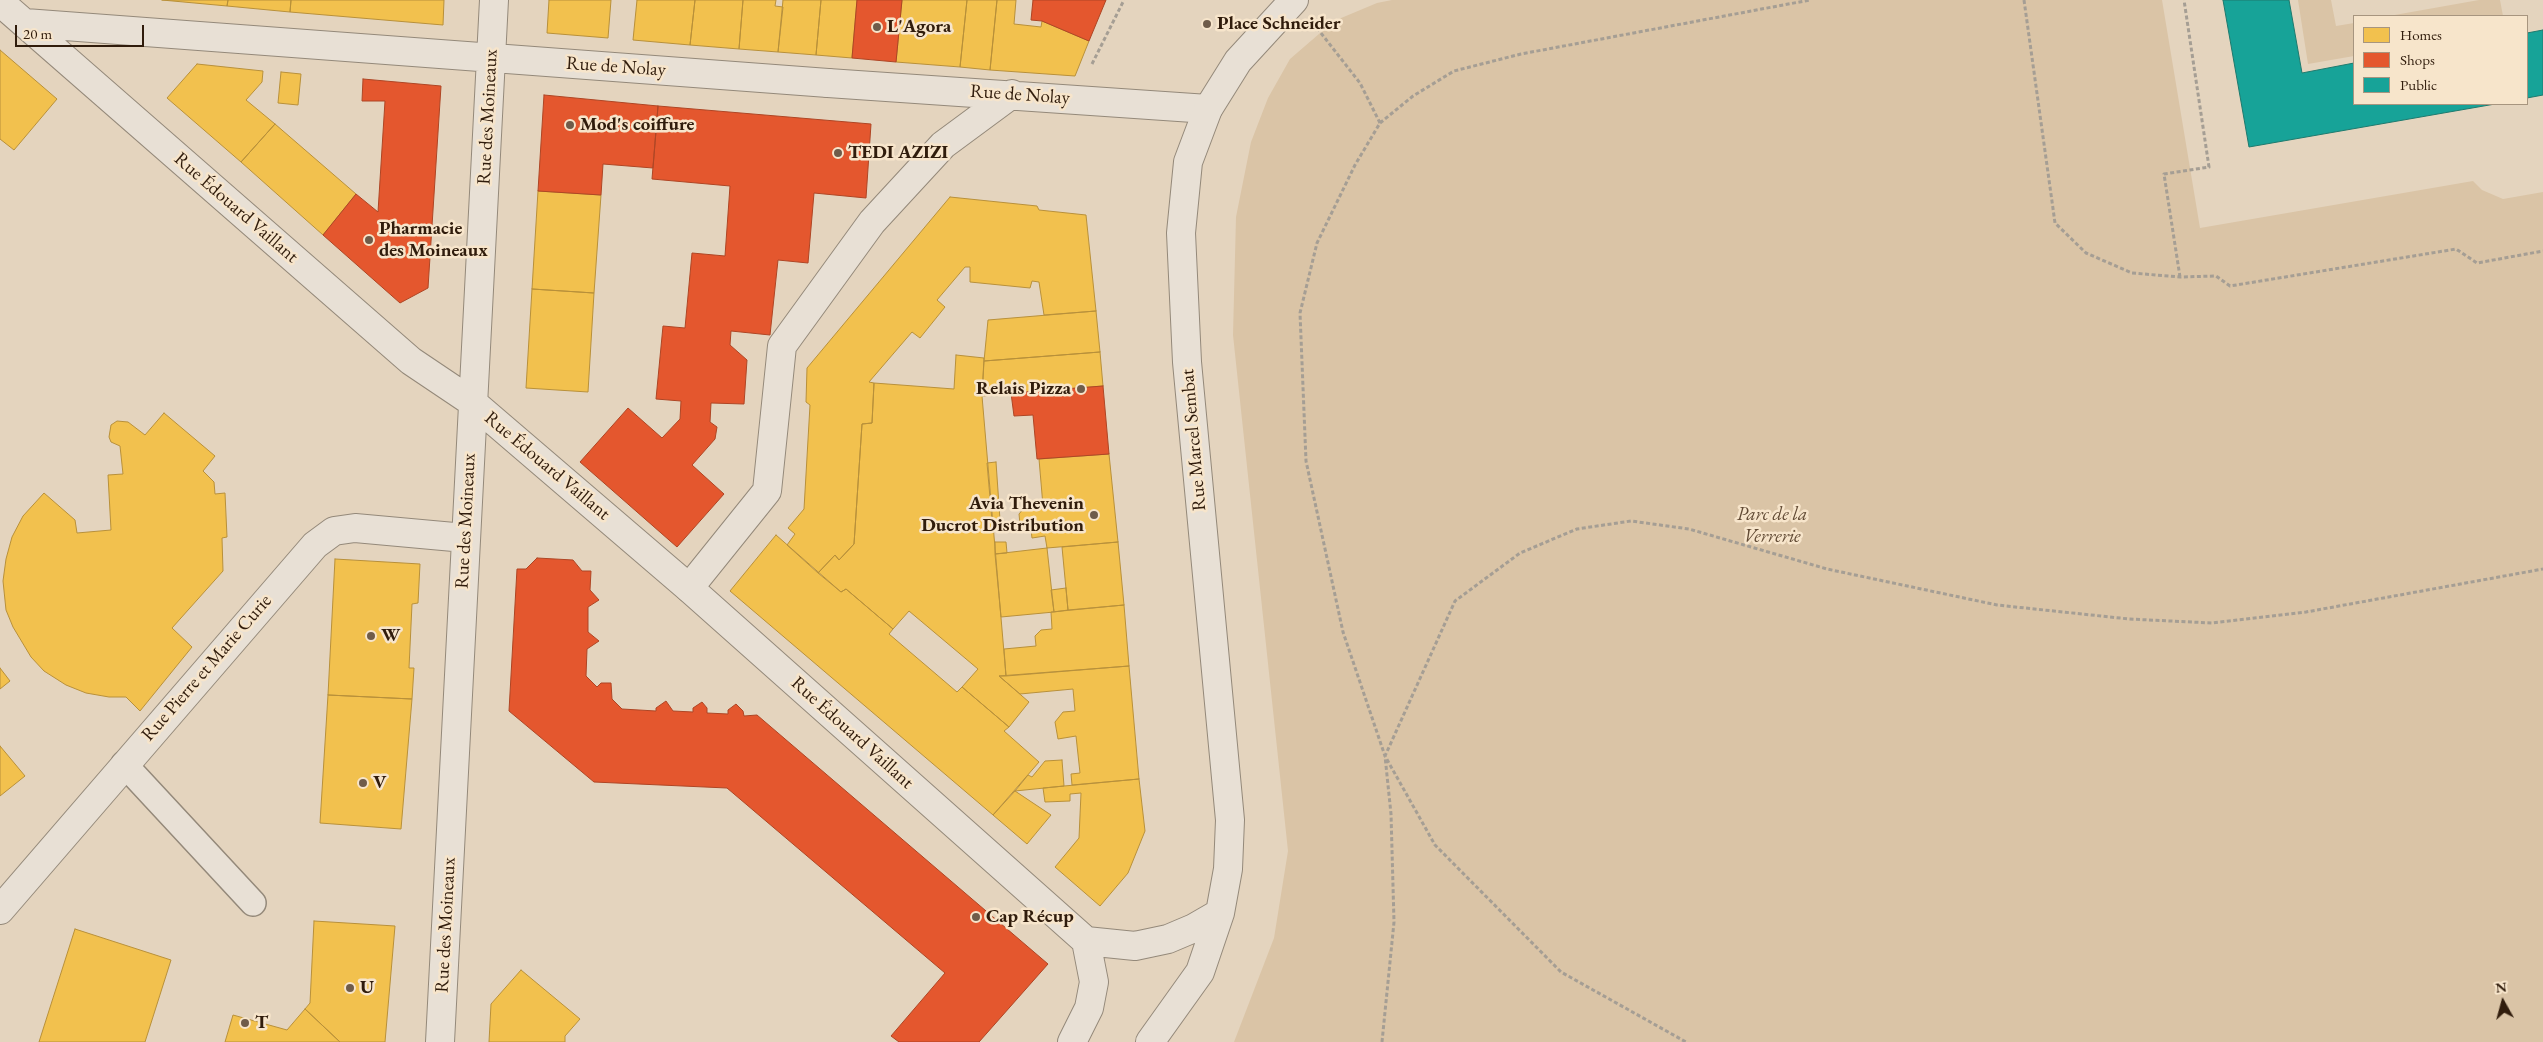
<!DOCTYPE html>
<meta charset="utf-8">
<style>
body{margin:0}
#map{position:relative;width:2543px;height:1042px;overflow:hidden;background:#e4d4be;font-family:"EB Garamond",serif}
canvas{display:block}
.legend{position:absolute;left:2353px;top:15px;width:175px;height:90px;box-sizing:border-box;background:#f7e5cb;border:1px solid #a7957f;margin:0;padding:6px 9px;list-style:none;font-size:15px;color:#301c0c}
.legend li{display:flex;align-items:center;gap:10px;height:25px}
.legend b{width:25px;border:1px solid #a7957f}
.north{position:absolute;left:2478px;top:977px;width:50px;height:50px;-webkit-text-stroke:4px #f7e5cb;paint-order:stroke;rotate:353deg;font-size:14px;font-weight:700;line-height:20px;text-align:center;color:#301c0c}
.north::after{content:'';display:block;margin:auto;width:18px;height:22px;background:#301c0c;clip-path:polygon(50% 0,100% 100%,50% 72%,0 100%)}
.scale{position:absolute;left:15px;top:25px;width:129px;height:22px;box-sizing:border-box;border:2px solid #301c0c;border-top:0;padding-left:6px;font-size:15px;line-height:18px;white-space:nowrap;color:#301c0c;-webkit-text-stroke:4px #f7e5cb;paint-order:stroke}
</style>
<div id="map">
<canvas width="2543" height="1042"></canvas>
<ul class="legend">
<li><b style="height:14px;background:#f2c14e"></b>Homes</li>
<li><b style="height:14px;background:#e4572e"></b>Shops</li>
<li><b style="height:14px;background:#17a398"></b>Public</li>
</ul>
<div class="north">N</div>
<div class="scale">20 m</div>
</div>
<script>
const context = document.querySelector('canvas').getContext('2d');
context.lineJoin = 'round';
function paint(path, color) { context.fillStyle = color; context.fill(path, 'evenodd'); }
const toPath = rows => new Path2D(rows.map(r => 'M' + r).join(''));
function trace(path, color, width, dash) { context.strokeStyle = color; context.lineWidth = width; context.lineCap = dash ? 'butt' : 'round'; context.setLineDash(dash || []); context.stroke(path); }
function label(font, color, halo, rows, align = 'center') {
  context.font = font + ' "EB Garamond",serif'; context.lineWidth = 5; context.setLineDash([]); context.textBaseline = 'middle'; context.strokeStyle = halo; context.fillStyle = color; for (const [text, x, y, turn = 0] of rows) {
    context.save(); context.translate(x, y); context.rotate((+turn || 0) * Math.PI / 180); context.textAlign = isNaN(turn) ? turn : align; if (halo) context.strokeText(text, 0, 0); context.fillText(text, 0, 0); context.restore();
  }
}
const green = toPath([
 [1392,0,2162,0,2200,228,2473,181,2482,190,2503,199,2543,192,2543,1042,1234,1042,1274,938,1288,851,1233,335,1236,217,1251,142,1268,98,1290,59,1334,21,1377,3],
 [2298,0,2331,0,2336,26,2354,23,2354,56,2308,64],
 [2479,0,2500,0,2503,16,2389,16]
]);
const homes = toPath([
 [162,0,228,0,227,6,162,0],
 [228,0,291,0,290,12,227,6,228,0],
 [291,0,444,0,443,25,290,12,291,0],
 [549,0,611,0,608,38,547,33,549,0],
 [637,0,695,0,690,45,633,40,637,0],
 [695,0,743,0,739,49,690,45,695,0],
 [743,0,776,0,775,6,783,7,778,52,739,49,743,0],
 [783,0,821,0,816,55,778,52,783,0],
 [821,0,857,0,852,58,816,55,821,0],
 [902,0,967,0,960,67,896,62,902,0],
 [967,0,997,0,990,70,960,67,967,0],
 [997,0,1016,0,1014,24,1041,27,1042,21,1089,41,1075,76,990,70,997,0],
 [0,50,57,99,14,150,0,139,0,50],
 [197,64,263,71,262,82,246,100,275,124,241,162,167,98,197,64],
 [281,72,301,74,298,105,278,103,281,72],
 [275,124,356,194,323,235,241,162,275,124],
 [538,191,601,195,594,293,532,289,538,191],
 [950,197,1037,206,1039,210,1086,215,1096,311,1044,315,1039,282,1032,281,1030,288,970,282,970,267,965,267,937,300,945,307,920,338,912,332,869,382,874,383,872,423,862,424,854,544,839,560,835,555,818,573,787,545,795,534,788,528,804,509,810,405,806,402,807,368,950,197],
 [532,289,594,293,588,392,526,388,532,289],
 [1096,311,1100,352,984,361,988,320,1096,311],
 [1100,352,1103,386,982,396,984,361,1100,352],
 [956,355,984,358,982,396,1006,676,999,676,1029,702,1009,727,962,687,978,669,909,611,893,629,846,589,841,592,818,573,835,555,839,560,854,544,862,424,872,423,874,383,954,389,956,355],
 [164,413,215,456,203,471,214,482,215,494,225,493,227,537,222,538,223,571,172,628,192,647,140,711,126,697,109,697,86,693,66,685,44,671,31,657,13,627,6,610,3,581,6,559,12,537,23,516,44,493,75,520,77,533,111,530,108,475,123,474,120,446,111,442,109,437,111,425,117,421,128,422,145,435,164,413],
 [1109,454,1118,542,1047,548,1045,536,1032,538,1031,530,1020,524,1019,514,1025,507,1043,506,1039,459,1109,454],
 [996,462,1000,520,992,521,987,463,996,462],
 [776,535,841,592,846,589,893,629,889,634,957,692,962,687,1009,727,1004,731,1039,762,993,815,730,591,776,535],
 [995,542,1006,542,1007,553,995,554,995,542],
 [1118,542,1124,605,1068,610,1062,547,1118,542],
 [1047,548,1054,612,1001,617,995,554,1047,548],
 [335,559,420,564,418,603,412,604,409,668,414,668,412,699,328,695,335,559],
 [1066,588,1068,610,1054,612,1051,590,1066,588],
 [1124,605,1129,666,1006,676,1004,649,1036,646,1035,636,1041,630,1052,629,1051,612,1124,605],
 [1129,666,1139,779,1072,785,1071,774,1080,773,1076,736,1058,739,1055,722,1063,712,1075,711,1073,689,1020,694,999,676,1129,666],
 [0,668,10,681,0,689,0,668],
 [328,695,412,699,401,829,320,823,328,695],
 [0,746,25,776,0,796,0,746],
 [1062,760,1064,786,1015,791,1028,775,1032,777,1045,761,1062,760],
 [1139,779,1145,831,1128,873,1100,906,1055,867,1079,838,1081,793,1070,794,1070,801,1045,802,1043,788,1139,779],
 [1015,791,1051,815,1027,844,993,815,1015,791],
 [314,921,395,926,385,1042,340,1042,305,1009,310,1003,314,921],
 [75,929,171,960,145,1042,39,1042,75,929],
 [521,970,580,1019,565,1036,565,1042,489,1042,491,1004,521,970],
 [305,1009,340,1042,225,1042,233,1015,287,1030,305,1009]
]);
const shops = toPath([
 [857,0,902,0,896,62,852,58,857,0],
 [1033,0,1106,0,1089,41,1042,21,1031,20,1033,0],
 [363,79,441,86,428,288,400,303,323,235,356,194,378,212,385,101,362,101,363,79],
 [544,95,658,106,653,168,603,164,601,195,538,191,544,95],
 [658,106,871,124,866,198,814,193,808,263,778,260,770,335,731,331,730,345,747,360,744,404,711,403,710,422,717,427,715,439,692,465,724,494,677,547,580,462,628,408,662,438,680,419,681,401,656,399,663,326,685,328,692,253,725,256,730,186,652,179,658,106],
 [1103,386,1109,454,1037,459,1033,415,1014,416,1011,393,1103,386],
 [537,558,573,560,582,571,591,571,590,590,599,600,588,607,588,632,599,641,587,649,586,676,597,687,601,683,611,683,612,699,622,709,656,711,656,708,666,701,673,711,693,712,693,708,702,702,707,708,707,713,728,714,728,710,736,704,743,711,744,716,757,715,1048,964,979,1042,899,1042,891,1036,945,973,727,788,594,782,509,711,517,569,526,569,537,558]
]);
const public = toPath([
 [2223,0,2289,0,2302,73,2354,63,2354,104,2495,104,2249,147,2223,0],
 [2543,30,2543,95,2527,98,2527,33,2543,30]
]);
const path = toPath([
 [2024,0,2055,223,2086,253,2132,273,2180,277,2216,276,2230,286,2456,249,2477,263,2543,251],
 [1317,28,1360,83,1380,123,1355,165,1317,243,1300,313,1306,461,1343,632,1385,756,1435,845,1561,972,1686,1042],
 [1092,64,1124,0],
 [1380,123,1413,96,1454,71,1521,54,1810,0],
 [2180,277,2164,174,2209,167,2184,0],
 [1382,1042,1394,922,1391,814,1385,756,1455,601,1520,553,1577,529,1631,521,1689,529,1827,569,1997,605,2129,619,2212,623,2306,612,2543,569]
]);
const service = toPath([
 [124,764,253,903]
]);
const pedestrian = toPath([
 [828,83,1208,109],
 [689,588,767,491,782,346,872,222,943,145,1012,94]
]);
const minor = toPath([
 [0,2,411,361,472,402,689,588,1086,941],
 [25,23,828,83],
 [0,910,315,545,334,531,355,528,465,538],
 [1086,941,1135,946,1168,939,1194,928,1220,913],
 [440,1042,494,0],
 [1072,1042,1089,1008,1094,982,1086,941],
 [1150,1042,1200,972,1220,913,1228,869,1230,820,1187,362,1181,233,1188,162,1208,109,1238,61,1294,0]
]);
const markers = [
 [1207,24,5,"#6f5c4a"],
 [877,27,5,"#6f5c4a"],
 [570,125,5,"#6f5c4a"],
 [838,153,5,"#6f5c4a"],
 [369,240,5,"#6f5c4a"],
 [1081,389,5,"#6f5c4a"],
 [1094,515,5,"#6f5c4a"],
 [371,636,5,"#6f5c4a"],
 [363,783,5,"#6f5c4a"],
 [976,917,5,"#6f5c4a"],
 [350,988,5,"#6f5c4a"],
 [245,1023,5,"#6f5c4a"]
];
const poiNames = [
 ["Place Schneider",1217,24],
 ["L'Agora",887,27],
 ["Mod's coiffure",580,125],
 ["TEDI AZIZI",848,153],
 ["Pharmacie",379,229],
 ["des Moineaux",379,251],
 ["Relais Pizza",1071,389,"right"],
 ["Avia Thevenin",1084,504,"right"],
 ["Ducrot Distribution",1084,526,"right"],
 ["W",381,636],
 ["V",373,783],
 ["Cap Récup",986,917],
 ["U",360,988],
 ["T",255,1023]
];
const streetNames = [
 ["Rue de Nolay",616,67,4],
 ["Rue de Nolay",1020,95,4],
 ["Rue des Moineaux",488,117,-87],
 ["Rue Édouard Vaillant",236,208,41],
 ["Rue Marcel Sembat",1194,440,-95],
 ["Rue Édouard Vaillant",547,466,40],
 ["Rue des Moineaux",466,521,-87],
 ["Rue Pierre et Marie Curie",207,668,-49],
 ["Rue Édouard Vaillant",852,733,42],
 ["Rue des Moineaux",446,925,-87]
];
const parkNames = [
 ["Parc de la",1772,515],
 ["Verrerie",1772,537]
];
paint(green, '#dac4a6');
paint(homes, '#f2c14e');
trace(homes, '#b8903a', 1);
paint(shops, '#e4572e');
trace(shops, '#ae4524', 1);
paint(public, '#17a398');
trace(public, '#1e7a6e', 1);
trace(service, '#94897a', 28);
trace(pedestrian, '#94897a', 30);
trace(minor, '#94897a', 30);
trace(path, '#a59e94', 3, [4, 2.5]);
trace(service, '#e8e0d5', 25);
trace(pedestrian, '#e8e0d5', 28);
trace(minor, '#e8e0d5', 28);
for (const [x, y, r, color] of markers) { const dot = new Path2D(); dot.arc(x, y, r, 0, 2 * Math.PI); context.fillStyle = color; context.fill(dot); trace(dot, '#f7e5cb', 2); }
label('bold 19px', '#301c0c', '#f7e5cb', poiNames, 'left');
label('19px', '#301c0c', '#f7e5cb', streetNames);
label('italic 19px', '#614a34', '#f7e5cb', parkNames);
</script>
